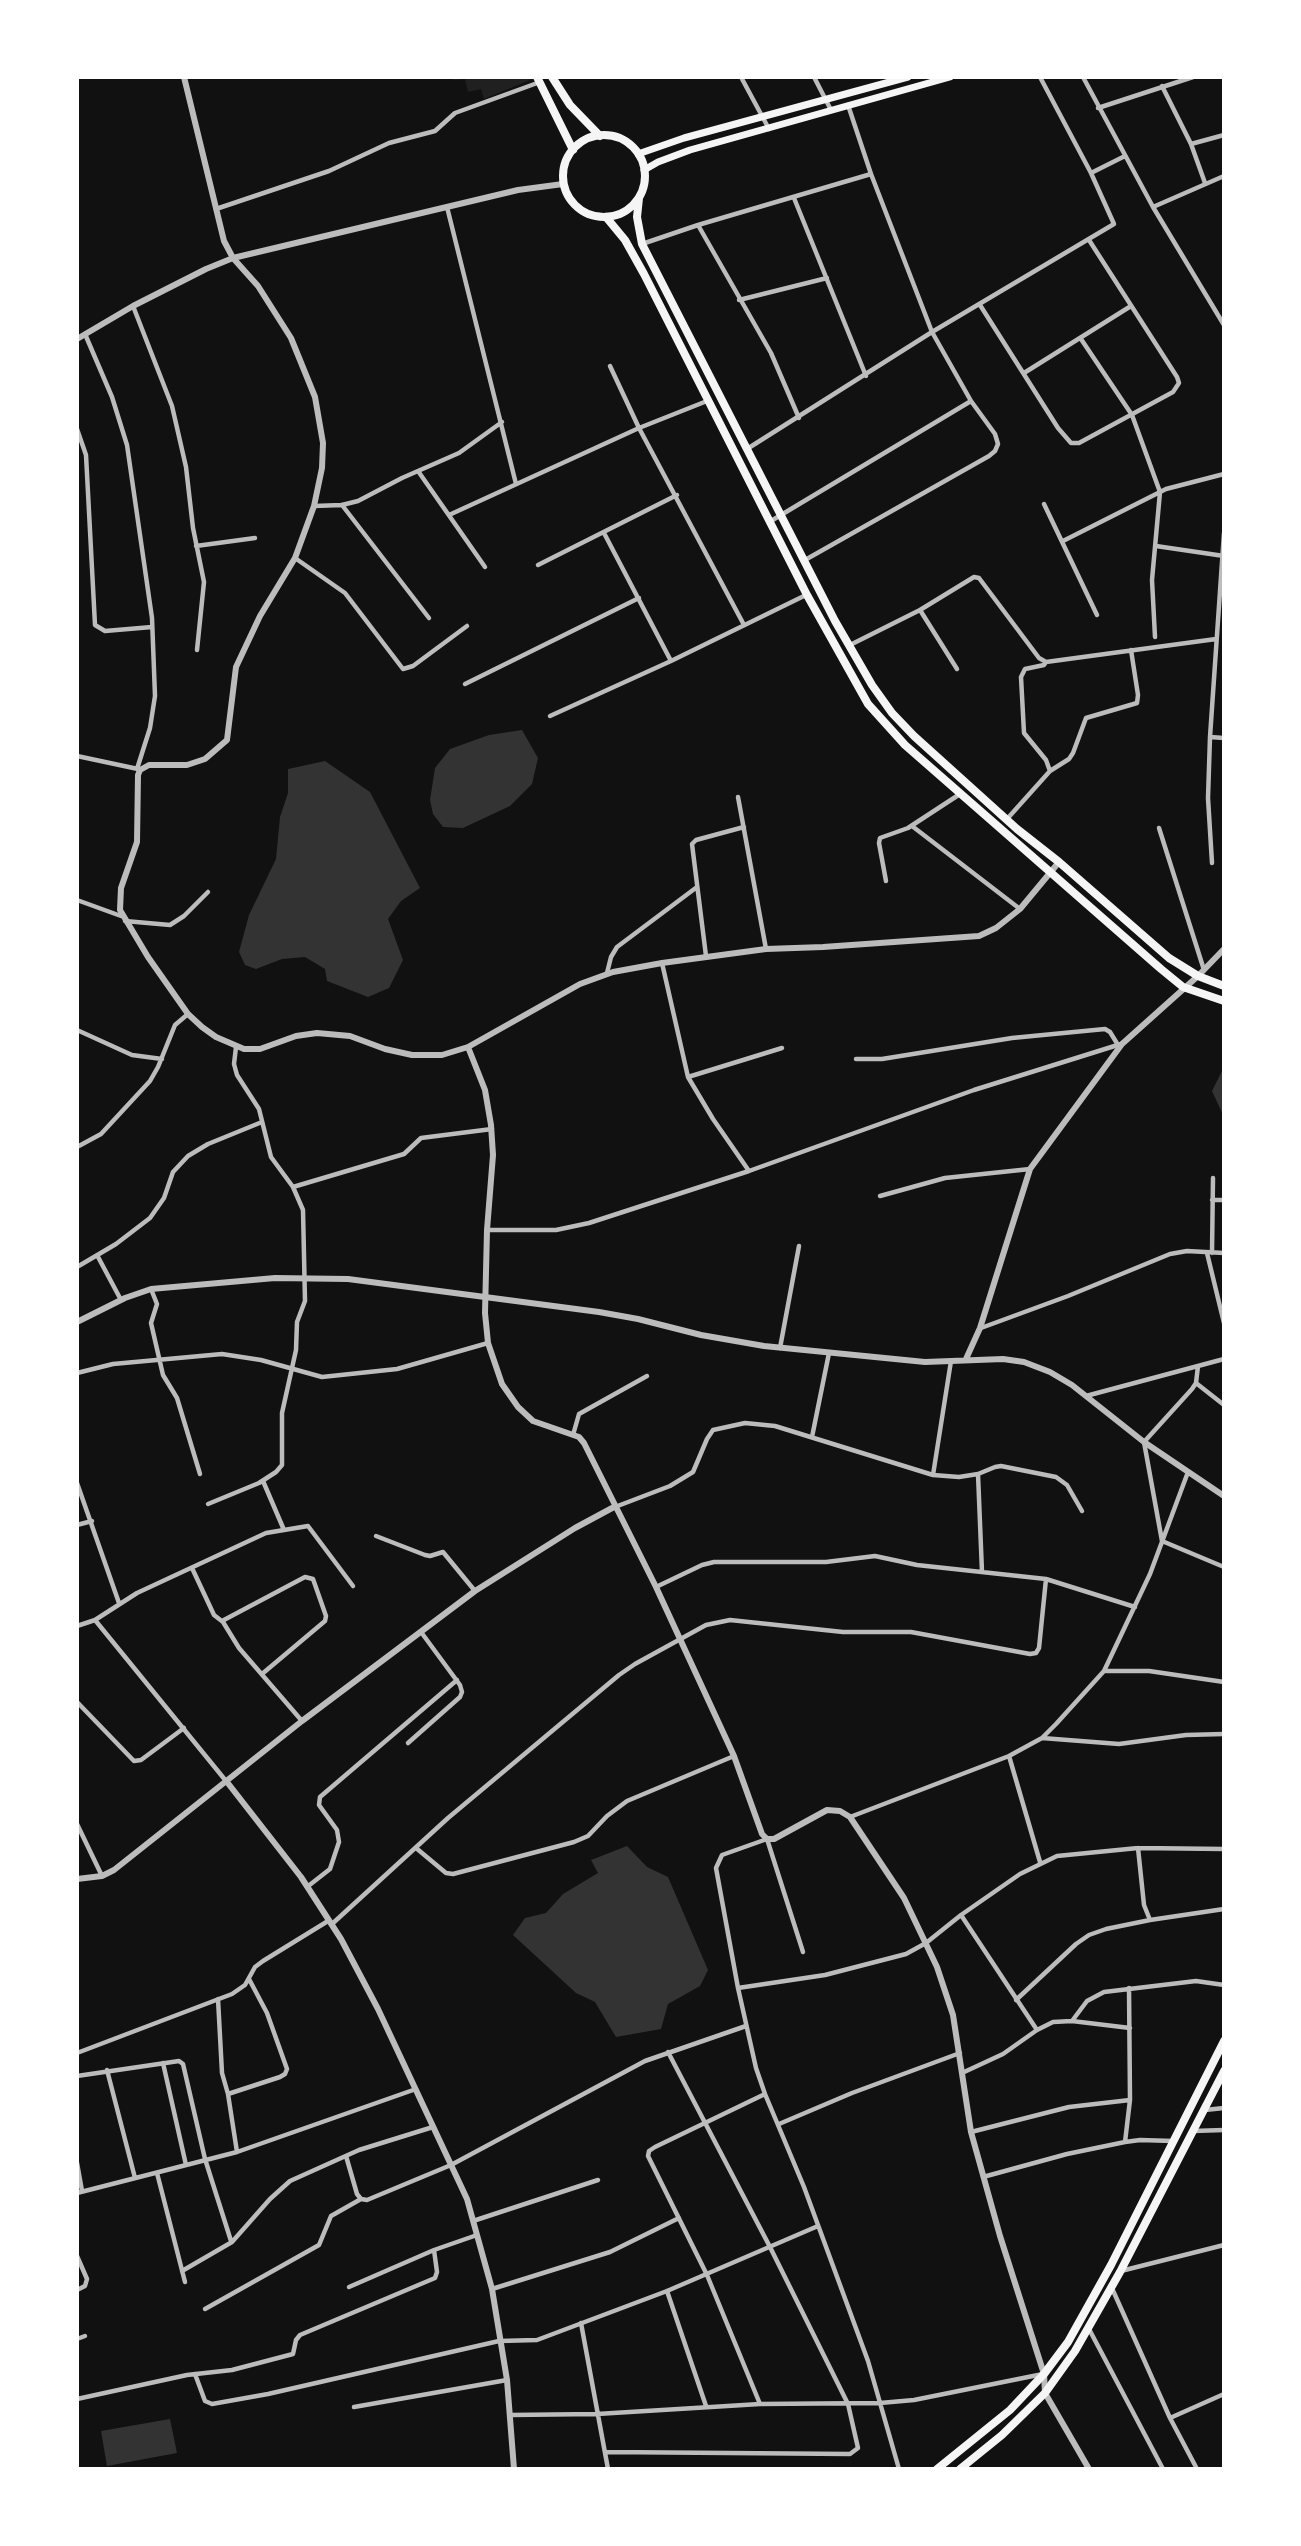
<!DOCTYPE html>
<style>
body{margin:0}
#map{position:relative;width:1301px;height:2546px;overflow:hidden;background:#111;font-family:Inter,sans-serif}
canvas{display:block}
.frame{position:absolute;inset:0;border:79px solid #fff;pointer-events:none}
</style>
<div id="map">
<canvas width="1301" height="2546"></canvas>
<div class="frame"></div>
</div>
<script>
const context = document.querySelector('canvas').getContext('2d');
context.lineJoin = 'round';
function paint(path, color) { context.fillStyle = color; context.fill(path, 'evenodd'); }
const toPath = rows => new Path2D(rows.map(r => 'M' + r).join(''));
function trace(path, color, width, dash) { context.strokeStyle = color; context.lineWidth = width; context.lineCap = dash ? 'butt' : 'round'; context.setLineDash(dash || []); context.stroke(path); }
const green = toPath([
 [452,77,528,77,530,80,484,99,481,89,468,92,465,79,453,80]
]);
const water = toPath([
 [522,730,538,758,532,784,510,806,463,828,443,827,433,814,430,800,435,768,450,749,489,735],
 [325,761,370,792,420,888,401,901,388,919,403,960,389,988,368,997,327,981,325,969,305,957,282,959,256,969,245,965,239,952,249,915,276,859,280,817,288,793,288,769],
 [1224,1067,1224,1117,1212,1091],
 [627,1846,647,1867,668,1877,708,1970,700,1986,668,2004,661,2029,616,2037,595,2002,576,1993,513,1935,525,1918,546,1913,563,1894,598,1873,591,1860],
 [170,2419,177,2453,107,2466,101,2431]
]);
const minor = toPath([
 [741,77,769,129],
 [814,77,831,110],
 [1083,77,1153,207,1224,325],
 [1162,86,1191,144,1205,183],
 [1098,108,1193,77],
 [1191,144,1224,135],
 [1091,173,1125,156],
 [794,198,866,376],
 [447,207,516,484],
 [1153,207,1224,176],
 [216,209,329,171,389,143,435,131,455,113,540,82],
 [698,225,771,353,799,418],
 [642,244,698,225,871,174],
 [739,300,827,278],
 [980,305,1058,428,1071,443,1079,443,1173,392,1179,383,1177,377,1089,240],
 [133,306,172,406,186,467,193,528,204,582,197,650],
 [85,334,112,397,127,445,152,618,155,696,150,728,137,769],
 [1081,339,1132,415,1160,492,1152,580,1155,637],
 [610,366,639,428,744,625],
 [1024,373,1131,306],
 [77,429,86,455,95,625,105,631,152,627],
 [747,449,932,332,1114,224,1091,173,1040,77],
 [418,471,485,567],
 [1044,504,1097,615],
 [342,505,429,618],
 [314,506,342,505,358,501,402,478,459,453,502,422],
 [449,515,639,428,707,401],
 [771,521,971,401],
 [604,533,671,661],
 [1063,541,1166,489,1224,474],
 [196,546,255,538],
 [1156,546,1224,556],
 [295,558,345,593,403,669,413,666,467,626],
 [805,560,989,456,995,451,998,444,995,434,971,401,932,332,871,174,848,105],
 [538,565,677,495],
 [920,610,957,669],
 [850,645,920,610,974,577,979,578,1039,658,1046,662,1216,639],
 [465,684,639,598],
 [550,716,671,661,806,595],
 [1210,737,1224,738],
 [77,756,138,769],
 [1050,771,1069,759,1073,753,1086,718,1137,703,1138,695,1131,650],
 [738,797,766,949],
 [1007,819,1050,771,1046,760,1024,733,1021,677,1025,669,1044,665,1046,662],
 [912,826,1020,909],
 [1159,828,1204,970],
 [1212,863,1208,798,1210,737,1224,533],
 [886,881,879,843,880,838,908,828,960,794],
 [77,900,121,916],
 [125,921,170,925,184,916,208,892],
 [706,956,692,844,696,840,744,827],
 [662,963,688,1077,713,1119,749,1171],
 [607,973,611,957,617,947,697,887],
 [77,1030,132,1055,162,1059],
 [856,1059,882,1059,1012,1038,1105,1029,1110,1032,1118,1045],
 [688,1077,782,1048],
 [77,1147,101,1134,150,1081,158,1067,175,1025,188,1014],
 [293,1187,404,1154,421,1138,492,1129],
 [880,1196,945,1178,1030,1169],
 [1212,1200,1224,1200],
 [487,1230,556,1230,589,1223,749,1171,974,1090,1121,1044],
 [1207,1253,1224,1323],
 [1212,1253,1213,1178],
 [97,1255,121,1300],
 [77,1267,116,1244,150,1218,164,1198,173,1172,188,1156,208,1144,262,1122],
 [151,1289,157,1304,151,1323,163,1375,177,1398,200,1474],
 [981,1328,1068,1296,1170,1254,1187,1251,1224,1253],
 [780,1348,799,1246],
 [1198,1366,1196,1383,1192,1389,1144,1442,1162,1541,1224,1567],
 [77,1373,113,1364,222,1354,261,1360,322,1377,397,1369,488,1343],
 [1196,1383,1224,1405],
 [1086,1396,1224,1359],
 [573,1435,579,1414,647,1376],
 [812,1437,829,1353],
 [978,1474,995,1467,1001,1466,1056,1477,1067,1485,1082,1511],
 [933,1475,951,1361],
 [263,1481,284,1530],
 [77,1483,119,1603],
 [208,1504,259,1483,276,1472,282,1465,282,1413,296,1350,297,1322,305,1301,303,1210,293,1187,271,1157,259,1109,237,1075,234,1064,236,1047],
 [615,1507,670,1486,693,1472,707,1439,713,1430,745,1423,775,1426,933,1475,959,1477,978,1474,982,1572],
 [77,1525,92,1521],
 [376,1536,425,1555,430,1556,443,1552,475,1591],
 [192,1568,214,1615,223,1622,239,1648,302,1721],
 [656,1587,702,1565,714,1562,826,1562,875,1556,917,1565,1046,1579],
 [95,1620,226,1781],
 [222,1621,305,1577,313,1579,326,1616,325,1621,262,1674],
 [77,1626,95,1620,137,1593,266,1533,308,1526,353,1586],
 [1104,1671,1149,1671,1224,1682],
 [77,1702,134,1761,141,1760,184,1728],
 [1042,1738,1119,1744,1186,1735,1224,1734],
 [408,1743,460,1697,462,1692,460,1685,421,1632],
 [1009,1756,1040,1862],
 [850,1817,1009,1756,1042,1738,1056,1724,1104,1671,1150,1574,1188,1472],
 [77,1824,102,1876],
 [416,1848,446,1873,453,1874,574,1842,588,1836,607,1816,627,1801,734,1756],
 [1138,1848,1144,1905,1150,1920],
 [307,1887,330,1869,339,1842,337,1830,319,1805,320,1797,457,1680],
 [961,1915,1037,2030],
 [332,1924,448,1818,619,1675,635,1664,706,1625,730,1620,843,1632,911,1632,1030,1654,1036,1653,1039,1648,1046,1579,1135,1607],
 [803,1952,767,1839,722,1855,716,1868,738,1988,825,1975,906,1954,926,1943,961,1915,1020,1874,1057,1856,1138,1848,1224,1849],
 [738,1988,756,2068,765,2094,804,2187,868,2361,899,2469],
 [1016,2000,1076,1944,1089,1935,1106,1929,1150,1920,1224,1909],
 [1072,2021,1087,2001,1104,1992,1196,1981,1224,1985],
 [77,2053,232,1994,245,1985,255,1967,263,1961,328,1921],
 [163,2063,186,2165],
 [107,2070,135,2178],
 [962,2073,1003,2054,1037,2030,1053,2022,1072,2021,1130,2028],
 [77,2076,179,2061,183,2064,205,2159,231,2241],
 [228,2094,280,2077,285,2074,287,2069,267,2013,249,1979],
 [1205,2110,1224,2108],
 [779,2124,852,2093,960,2053],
 [1193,2131,1224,2130],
 [971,2132,1069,2107,1130,2100],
 [1125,2142,1130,2100,1129,1988],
 [237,2152,416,2089],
 [346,2156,357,2194,361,2199,367,2200,451,2165,645,2061,746,2026],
 [77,2163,82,2191],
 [157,2173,185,2282],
 [983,2177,1067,2154,1125,2142,1140,2140,1173,2141],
 [77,2193,237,2152,228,2094,222,2073,218,1999],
 [473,2221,598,2180],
 [77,2256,87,2279,85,2286,77,2290],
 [182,2271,232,2242,270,2199,290,2181,359,2150,433,2127],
 [1121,2271,1224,2245],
 [1111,2286,1170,2418,1197,2469],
 [349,2287,434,2250],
 [492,2289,610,2252,679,2218],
 [667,2291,706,2406],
 [205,2309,319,2245,331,2216,361,2199],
 [581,2323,608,2469],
 [1089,2329,1163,2469],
 [77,2339,85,2336],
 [195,2374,205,2401,212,2404,268,2394,499,2341,537,2340,667,2291,818,2226],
 [77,2399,187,2375,232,2370,293,2354,296,2340,300,2335,435,2278,437,2272,434,2250,477,2235],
 [760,2404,707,2275,648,2156,649,2151,655,2147,765,2094],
 [354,2407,507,2380],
 [510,2415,597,2414,760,2404,880,2403,914,2400,1043,2374],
 [1170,2418,1224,2394],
 [606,2452,850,2454,858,2448,848,2404,770,2247,668,2052]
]);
const tertiary = toPath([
 [184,77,224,241,233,258,258,286,291,338,315,397,323,443,322,468,314,506,295,558,260,616,236,667,227,740,205,759,187,765,149,765,140,770,138,775,137,842,121,888,120,910,148,957,188,1014,202,1027,216,1037,244,1049,260,1049,296,1036,317,1033,350,1036,385,1049,412,1055,442,1055,468,1047,580,984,613,972,662,963,766,949,823,947,979,936,996,928,1020,909,1059,862],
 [77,339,133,306,206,269,233,258,518,190,563,184],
 [468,1047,485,1090,491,1125,493,1155,487,1230,485,1313,488,1343,502,1384,518,1407,533,1421,579,1437,584,1443,656,1587,734,1756,762,1834,767,1839,774,1839,827,1810,840,1811,850,1817,904,1898,937,1967,953,2015,971,2132,1000,2236,1044,2374,1045,2393,1089,2469],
 [77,1322,125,1298,151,1289,275,1278,348,1279,599,1312,638,1319,701,1335,764,1346,925,1362,1003,1359,1024,1362,1050,1372,1072,1385,1144,1442,1224,1496],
 [966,1359,980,1328,1030,1169,1122,1044,1198,976,1224,949],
 [227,1782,301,1877,341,1939,378,2009,467,2199,492,2289,507,2380,514,2469],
 [77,1879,102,1876,114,1870,302,1721,475,1591,575,1528,614,1507]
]);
const secondary = toPath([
 [638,154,684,138,908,77],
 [644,170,658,162,690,150,950,77]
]);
const primary = toPath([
 [537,77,573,150],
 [552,77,570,105,600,136],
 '563 176a41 41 0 1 1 82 0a41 41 0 1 1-82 0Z',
 [639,198,637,217,642,244,835,621,872,685,892,713,914,736,1017,829,1059,862,1169,958,1198,976,1224,986],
 [606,217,625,240,644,274,807,595,868,704,905,745,1161,969,1183,987,1224,1001],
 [937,2469,1010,2410,1044,2374,1068,2342,1111,2265,1224,2041],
 [960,2469,1002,2435,1045,2393,1075,2351,1120,2272,1224,2071]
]);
paint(green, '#202020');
paint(water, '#333');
trace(minor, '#bcbcbc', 4.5);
trace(tertiary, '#bcbcbc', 6);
trace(secondary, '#f5f5f5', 7);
trace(primary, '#f5f5f5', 8);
</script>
